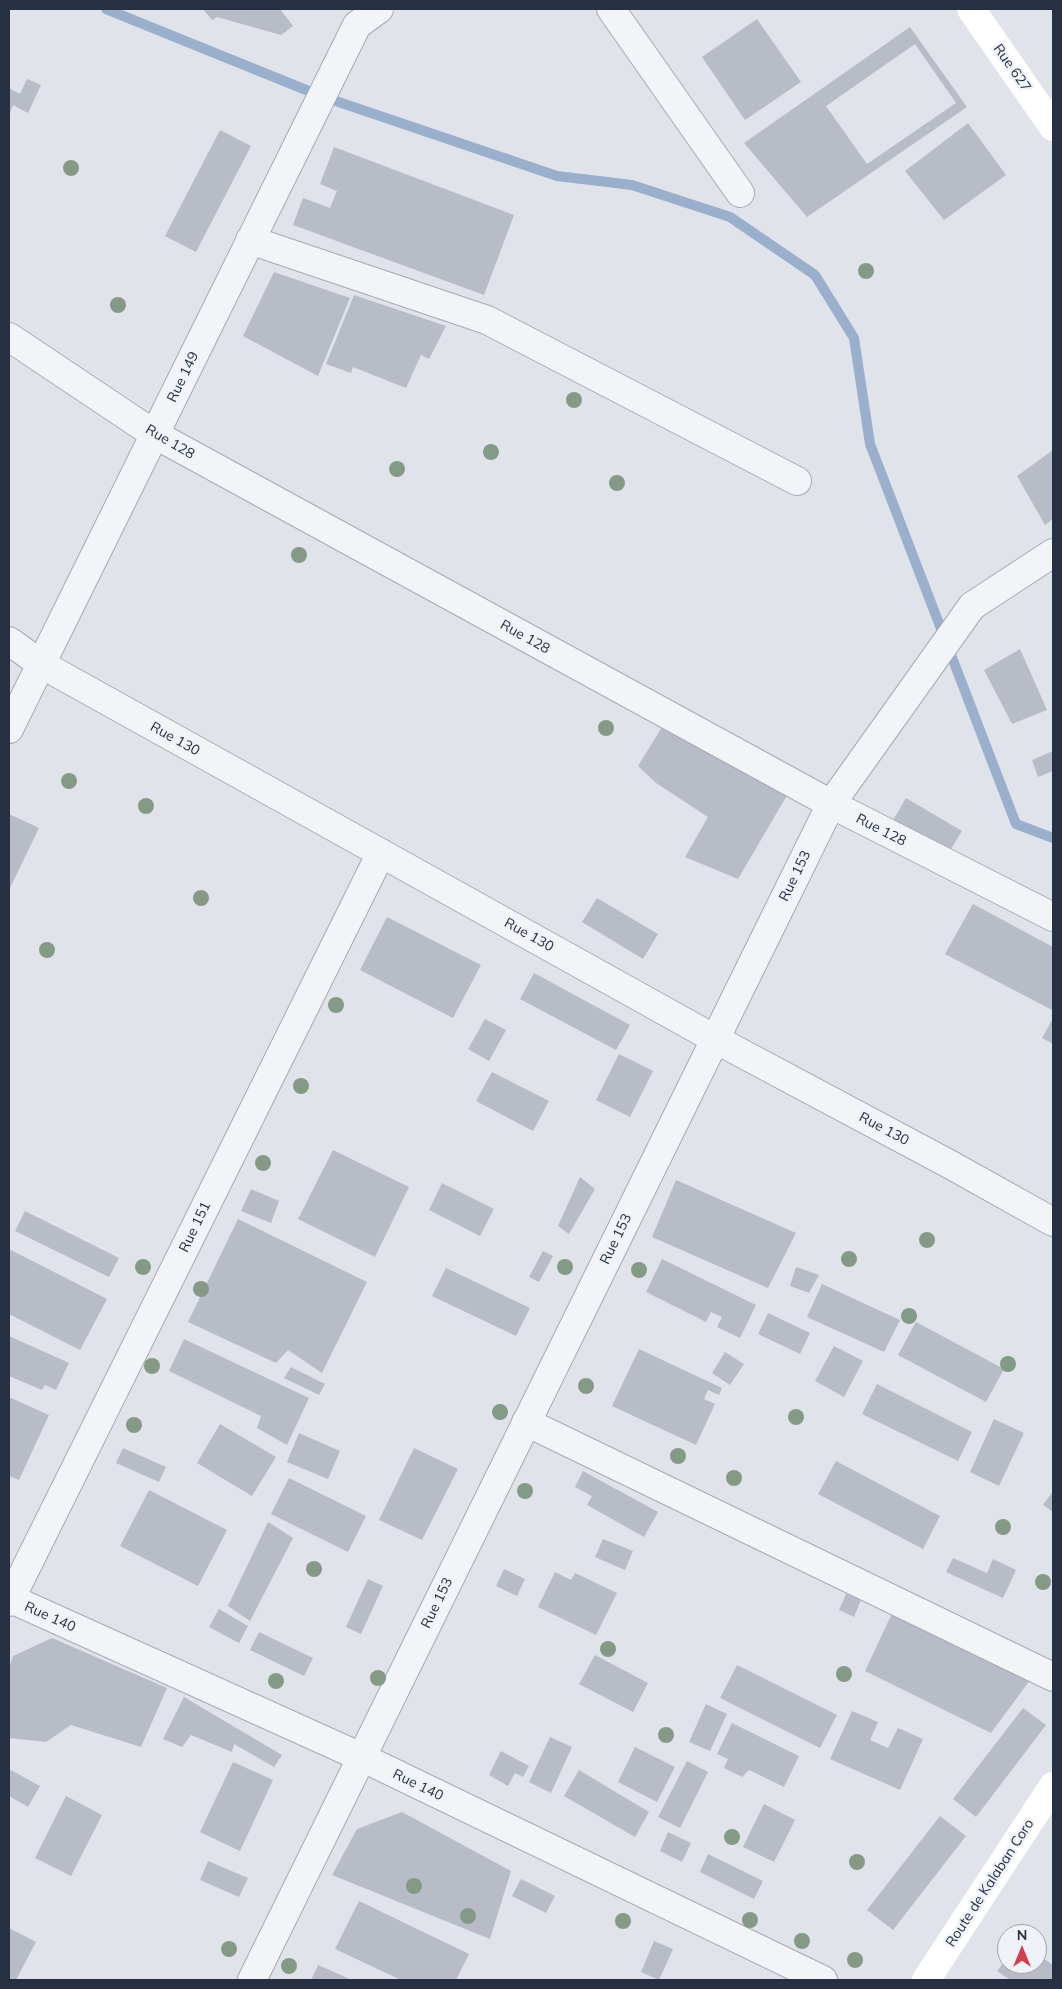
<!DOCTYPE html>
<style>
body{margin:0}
#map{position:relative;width:1062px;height:1989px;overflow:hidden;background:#e0e3ea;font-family:Mulish,sans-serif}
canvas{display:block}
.frame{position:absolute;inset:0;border:10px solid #273042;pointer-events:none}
.north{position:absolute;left:997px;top:1924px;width:50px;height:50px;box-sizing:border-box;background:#eff2f7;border:1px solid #9fa4af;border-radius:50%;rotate:0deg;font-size:14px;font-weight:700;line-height:20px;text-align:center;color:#273042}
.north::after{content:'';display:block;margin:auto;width:18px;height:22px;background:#d53e4d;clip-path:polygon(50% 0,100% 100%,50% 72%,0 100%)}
</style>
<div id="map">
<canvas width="1062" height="1989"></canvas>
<div class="frame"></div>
<div class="north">N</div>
</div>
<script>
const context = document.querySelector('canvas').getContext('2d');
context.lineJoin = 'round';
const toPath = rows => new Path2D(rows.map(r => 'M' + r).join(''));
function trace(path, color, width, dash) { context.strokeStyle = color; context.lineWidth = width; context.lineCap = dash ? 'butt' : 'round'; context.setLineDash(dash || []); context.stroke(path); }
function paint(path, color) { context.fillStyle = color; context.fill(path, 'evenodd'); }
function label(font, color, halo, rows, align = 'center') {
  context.font = font + ' Mulish,sans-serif'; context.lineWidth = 5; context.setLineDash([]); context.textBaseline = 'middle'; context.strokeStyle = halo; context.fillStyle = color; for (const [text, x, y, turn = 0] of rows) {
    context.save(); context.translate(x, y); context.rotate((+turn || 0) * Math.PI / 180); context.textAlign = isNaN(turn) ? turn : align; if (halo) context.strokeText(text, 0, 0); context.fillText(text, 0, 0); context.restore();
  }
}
const stream = toPath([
 [106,9,321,96,557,176,632,185,730,217,815,275,854,338,870,444,1016,824,1053,838]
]);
const building = toPath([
 [203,9,280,9,293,26,281,35,217,17,212,20],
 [757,19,801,82,745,120,702,57],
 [910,27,967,107,807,217,744,143],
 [915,44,956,103,867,164,826,106],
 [27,79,41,85,28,113,13,105,9,116,9,88,20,94],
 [968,123,1006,175,944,220,905,171],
 [220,130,251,146,196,252,165,236],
 [334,147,514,215,484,295,293,225,303,198,330,208,337,191,320,184],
 [274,272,350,298,318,376,243,336],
 [354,295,446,326,429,359,421,355,406,388,353,367,351,373,326,364],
 [1053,450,1053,519,1045,525,1017,476],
 [1020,649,1047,710,1012,724,984,670],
 [667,719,789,792,738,879,685,857,708,817,656,783,638,766],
 [1053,751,1053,771,1038,777,1032,760],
 [906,798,962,831,948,854,892,822],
 [9,814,39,828,9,890],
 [597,898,658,934,643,959,582,922],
 [973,904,1053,947,1052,1010,945,954],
 [387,917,481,965,453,1018,360,970],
 [534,973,630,1025,616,1050,520,999],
 [1053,1018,1053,1044,1042,1038],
 [485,1019,506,1030,489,1061,468,1049],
 [619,1054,653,1071,630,1117,596,1100],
 [492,1072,549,1101,533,1131,476,1101],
 [333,1150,409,1187,375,1257,298,1219],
 [580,1177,595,1189,569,1234,558,1226],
 [676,1180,796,1233,768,1288,652,1237],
 [442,1183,494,1209,480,1236,429,1210],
 [251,1189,279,1201,271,1223,241,1211],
 [25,1211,119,1258,109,1277,15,1231],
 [238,1219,367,1282,322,1373,288,1350,276,1363,188,1322],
 [9,1249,107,1299,80,1350,9,1314],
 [543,1251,553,1256,539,1282,529,1277],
 [662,1259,756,1305,740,1338,717,1327,722,1317,711,1312,706,1322,646,1292],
 [796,1267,819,1275,809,1293,790,1286],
 [446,1268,530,1308,516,1336,432,1296],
 [822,1284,900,1320,884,1352,807,1317],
 [768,1313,810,1333,800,1354,758,1334],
 [916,1322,1004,1369,986,1402,898,1355],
 [9,1336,69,1363,56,1390,45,1385,42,1390,9,1376],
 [184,1339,309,1398,287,1445,257,1428,261,1416,169,1371],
 [834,1346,863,1361,844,1397,815,1381],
 [639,1349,722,1388,719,1395,708,1390,704,1399,715,1404,696,1445,612,1406],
 [725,1352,744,1364,730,1385,712,1373],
 [291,1367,325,1384,319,1395,284,1378],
 [877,1384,972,1432,958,1461,862,1414],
 [9,1397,49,1415,19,1480,9,1476],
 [994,1419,1024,1433,999,1486,970,1472],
 [220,1424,276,1457,252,1496,197,1463],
 [299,1433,340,1451,328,1479,287,1462],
 [123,1448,166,1467,159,1482,116,1463],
 [414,1448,458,1469,422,1540,379,1520],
 [836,1461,940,1516,923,1549,818,1494],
 [583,1471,658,1512,644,1537,587,1505,592,1496,575,1487],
 [289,1478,366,1516,348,1552,271,1514],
 [149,1490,227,1530,198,1586,120,1546],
 [1053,1491,1053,1512,1043,1505],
 [268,1522,293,1538,250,1621,228,1606],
 [603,1539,633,1551,625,1570,595,1557],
 [953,1558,987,1573,993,1559,1016,1570,1003,1598,946,1572],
 [504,1569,525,1579,517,1596,496,1586],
 [555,1572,571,1580,575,1573,617,1593,596,1635,538,1607],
 [368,1579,383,1586,361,1634,346,1627],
 [846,1594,861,1600,854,1617,839,1610],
 [895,1607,1036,1672,991,1733,865,1671],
 [219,1609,248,1626,239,1643,209,1627],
 [259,1632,313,1658,304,1676,250,1650],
 [52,1638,167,1688,141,1747,71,1725,46,1742,9,1738,9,1668,13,1656],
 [595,1655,648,1683,633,1712,579,1684],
 [737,1665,837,1715,820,1748,720,1698],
 [184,1697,282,1755,274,1767,234,1744,232,1752,191,1735,182,1747,163,1739],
 [706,1704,727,1714,710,1751,689,1742],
 [1023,1708,1046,1725,976,1817,953,1799],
 [852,1711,878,1722,870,1740,888,1748,898,1728,923,1739,900,1790,830,1759],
 [732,1723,799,1756,784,1787,749,1770,742,1777,724,1768,728,1759,717,1754],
 [550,1737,572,1747,551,1793,529,1782],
 [635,1747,675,1767,657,1802,618,1782],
 [501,1751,529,1766,523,1777,515,1773,508,1786,489,1775],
 [687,1761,708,1772,680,1828,658,1817],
 [233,1762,273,1780,240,1851,200,1832],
 [9,1769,40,1786,28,1807,9,1796],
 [579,1770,649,1812,635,1837,564,1796],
 [66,1796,102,1815,71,1876,35,1858],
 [764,1804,795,1820,774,1862,743,1847],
 [402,1812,511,1871,490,1939,332,1875,357,1829],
 [940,1816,966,1836,893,1930,867,1910],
 [668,1832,691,1843,682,1862,660,1851],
 [708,1854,763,1881,754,1899,700,1872],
 [208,1861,248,1878,239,1897,200,1880],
 [521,1879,555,1896,546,1913,512,1896],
 [359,1901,469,1954,456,1980,401,1980,335,1949],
 [9,1928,36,1942,16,1980,9,1980],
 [654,1941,673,1949,659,1980,641,1972],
 [1037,1954,1053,1965,1053,1980,1010,1980,997,1971,1007,1958,1007,1964,1037,1964],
 [318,1965,352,1980,311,1980]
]);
const street = toPath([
 [611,9,740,193],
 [250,240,487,320,797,481],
 [9,337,154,434,831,804,1053,917],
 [9,641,41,664,715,1039,951,1165,1053,1222],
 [9,729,357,25,379,9],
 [526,1422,1053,1677],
 [9,1598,361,1757,823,1980],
 [9,1602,381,853],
 [252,1980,831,804,972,606,1053,553]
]);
const secondary = toPath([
 [971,9,1053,127],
 [926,1980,1053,1786]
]);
const trees = [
 [71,168],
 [866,271],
 [118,305],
 [574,400],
 [491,452],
 [397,469],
 [617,483],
 [299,555],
 [606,728],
 [69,781],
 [146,806],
 [201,898],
 [47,950],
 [336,1005],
 [301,1086],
 [263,1163],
 [927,1240],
 [849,1259],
 [143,1267],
 [565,1267],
 [639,1270],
 [201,1289],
 [909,1316],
 [1008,1364],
 [152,1366],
 [586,1386],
 [500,1412],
 [796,1417],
 [134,1425],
 [678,1456],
 [734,1478],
 [525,1491],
 [1003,1527],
 [314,1569],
 [1043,1582],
 [608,1649],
 [844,1674],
 [378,1678],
 [276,1681],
 [666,1735],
 [732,1837],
 [857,1862],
 [414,1886],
 [468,1916],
 [750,1920],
 [623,1921],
 [802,1941],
 [229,1949],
 [855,1960],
 [289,1966]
];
const streetNames = [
 ["Rue 627",1012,68,55],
 ["Rue 149",183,377,-64],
 ["Rue 128",170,442,30],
 ["Rue 128",525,637,29],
 ["Rue 130",175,739,29],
 ["Rue 128",881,830,27],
 ["Rue 153",795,876,-64],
 ["Rue 130",529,935,29],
 ["Rue 130",884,1129,28],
 ["Rue 151",195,1227,-64],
 ["Rue 153",616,1239,-64],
 ["Rue 153",437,1603,-64],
 ["Rue 140",50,1617,24],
 ["Rue 140",418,1785,26],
 ["Route de Kalaban Coro",990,1883,-57]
];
trace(stream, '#99afcc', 10);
paint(building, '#b7bcc7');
trace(street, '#a5aab4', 30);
trace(street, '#f3f4f8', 28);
trace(secondary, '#fff', 28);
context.fillStyle = '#859a86';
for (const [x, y] of trees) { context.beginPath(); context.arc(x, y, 8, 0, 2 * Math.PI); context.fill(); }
label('14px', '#273042', '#eff2f7', streetNames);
</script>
